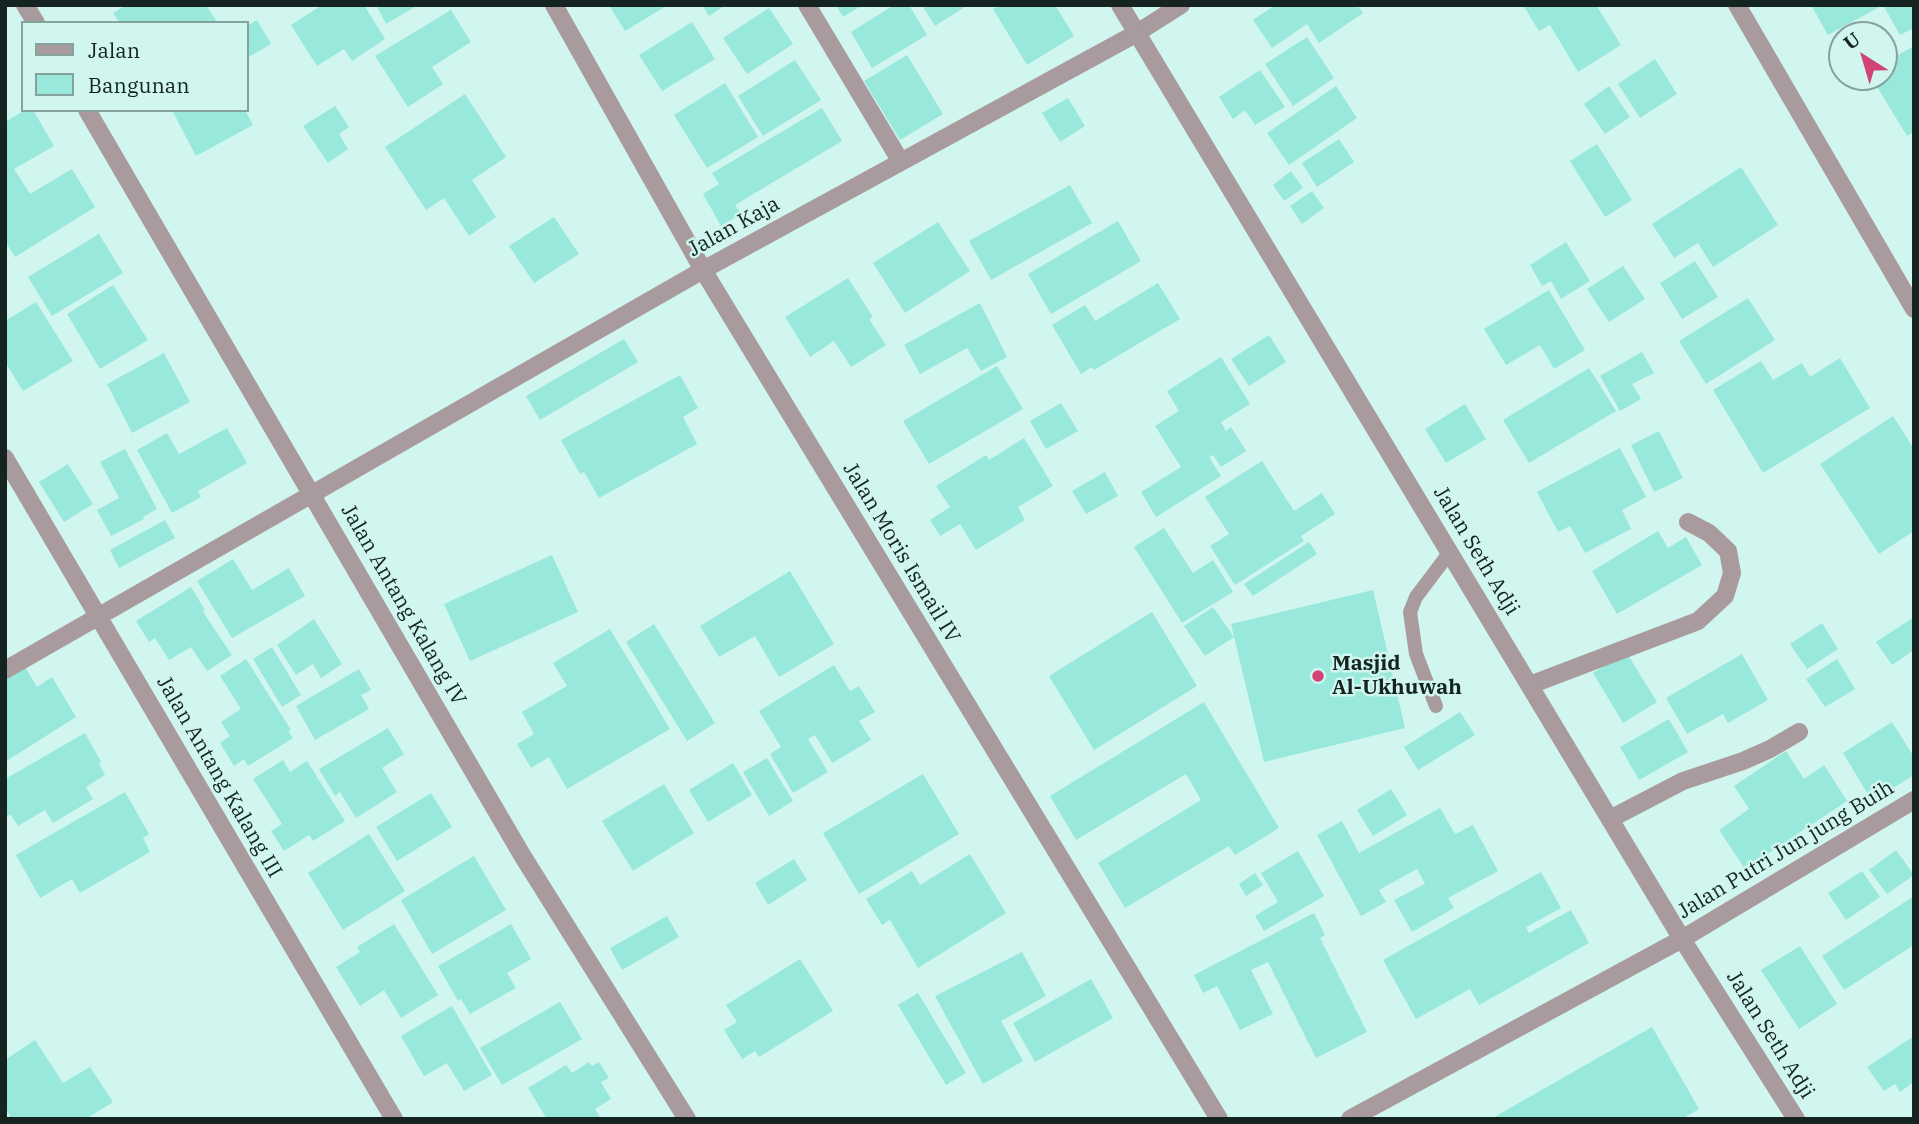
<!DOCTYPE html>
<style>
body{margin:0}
#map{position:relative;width:1919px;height:1124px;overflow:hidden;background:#d0f6ef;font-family:"IBM Plex Serif",serif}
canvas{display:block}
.frame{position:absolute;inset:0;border:7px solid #152421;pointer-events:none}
.legend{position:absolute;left:21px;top:21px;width:228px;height:91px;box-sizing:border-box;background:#d0f6ef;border:2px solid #85a29d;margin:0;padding:9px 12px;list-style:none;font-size:21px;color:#152421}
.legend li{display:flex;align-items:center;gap:14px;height:35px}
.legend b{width:35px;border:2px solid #85a29d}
.north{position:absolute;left:1828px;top:21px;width:70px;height:70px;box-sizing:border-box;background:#d0f6ef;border:2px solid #85a29d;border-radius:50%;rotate:323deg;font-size:19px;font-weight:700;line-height:28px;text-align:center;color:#152421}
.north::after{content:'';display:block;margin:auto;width:24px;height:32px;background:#d14473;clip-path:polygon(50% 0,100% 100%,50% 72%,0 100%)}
</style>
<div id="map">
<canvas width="1919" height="1124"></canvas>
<div class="frame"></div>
<ul class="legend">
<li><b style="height:9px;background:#a99b9d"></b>Jalan</li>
<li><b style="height:19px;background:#99e8dc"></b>Bangunan</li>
</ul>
<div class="north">U</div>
</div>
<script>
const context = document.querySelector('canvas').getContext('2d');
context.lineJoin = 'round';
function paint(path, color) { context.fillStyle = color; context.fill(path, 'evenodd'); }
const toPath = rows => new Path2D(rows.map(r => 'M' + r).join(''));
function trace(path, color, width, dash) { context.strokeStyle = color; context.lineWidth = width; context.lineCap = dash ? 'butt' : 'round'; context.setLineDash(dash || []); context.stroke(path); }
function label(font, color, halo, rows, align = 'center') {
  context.font = font + ' "IBM Plex Serif",serif'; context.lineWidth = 5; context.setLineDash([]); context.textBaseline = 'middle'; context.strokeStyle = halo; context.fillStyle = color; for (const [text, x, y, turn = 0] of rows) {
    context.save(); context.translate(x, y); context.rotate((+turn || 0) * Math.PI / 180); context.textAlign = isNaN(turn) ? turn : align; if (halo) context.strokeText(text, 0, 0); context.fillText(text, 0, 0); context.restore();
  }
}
const building = toPath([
 [126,5,206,5,217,22,120,23,113,13],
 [322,5,364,5,385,39,352,61,344,49,317,66,291,25],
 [376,5,418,5,386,24],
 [609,5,668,5,625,31],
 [702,5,726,5,709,16],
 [836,5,863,5,843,17],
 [894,5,909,5,927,35,872,68,851,32],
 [922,5,968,5,935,26],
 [1000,5,1055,5,1074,36,1027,65,993,9],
 [1275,5,1357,5,1363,13,1319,43,1307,24,1272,48,1253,20],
 [1523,5,1596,5,1621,45,1578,72,1550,25,1539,31],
 [1811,5,1883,5,1828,35],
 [1883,5,1914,5,1914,28,1900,35],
 [769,8,793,44,747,74,723,38],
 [451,10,471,42,432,67,443,84,408,107,375,56],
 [257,20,271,44,247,58,247,26],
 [692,22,715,59,662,91,639,55],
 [1307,37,1334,78,1293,106,1265,64],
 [1914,46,1914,132,1907,136,1871,77,1884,77,1884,63],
 [907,55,943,114,900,140,864,81],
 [1655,59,1677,94,1640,118,1618,84],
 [795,60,821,100,763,136,738,96],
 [1260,70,1285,107,1255,125,1245,110,1233,119,1219,97],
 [725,83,758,137,707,168,674,115],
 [1336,86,1357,118,1289,165,1267,133],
 [1609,86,1630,117,1605,134,1584,104],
 [465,94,506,157,472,180,496,217,469,236,444,198,426,210,385,147],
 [1068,98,1085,126,1060,142,1042,113],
 [335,106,349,127,339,134,348,149,328,163,303,126],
 [822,108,842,141,735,205,741,214,721,226,703,194,719,184,712,173],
 [25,110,33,110,54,146,14,169,30,194,72,169,95,207,15,257,5,241,5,122],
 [178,110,245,110,253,125,196,156,173,112],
 [1339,139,1354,162,1317,187,1302,163],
 [1597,144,1632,200,1605,217,1570,161],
 [1741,167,1778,225,1713,267,1698,243,1674,258,1652,224],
 [1291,171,1303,188,1284,201,1273,185],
 [1070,185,1092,223,991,280,969,241],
 [1312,191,1324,208,1302,224,1290,206],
 [554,217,579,254,534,283,509,246],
 [1118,221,1141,261,1051,314,1028,274],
 [938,222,970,271,905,313,873,263],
 [99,234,123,273,52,316,28,277],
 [1566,242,1590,281,1561,299,1551,281,1542,286,1530,265],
 [1695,261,1718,297,1682,319,1660,283],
 [1623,266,1645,299,1609,322,1587,289],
 [848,278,873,317,869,319,886,345,851,367,834,341,810,357,785,317],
 [1158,283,1180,319,1094,370,1092,367,1081,374,1052,325,1085,305,1095,321],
 [113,285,148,340,100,369,67,314],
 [1549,290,1585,350,1554,369,1540,345,1506,365,1484,329],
 [1748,298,1775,340,1706,384,1679,341],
 [36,302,73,361,23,391,5,362,5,321],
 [980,303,1007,357,981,371,967,348,920,374,904,345],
 [1269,335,1286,362,1249,386,1231,359],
 [624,339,638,362,540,420,526,396],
 [1642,352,1654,373,1632,384,1641,399,1620,411,1600,376],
 [164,353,190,402,132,433,107,384],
 [1221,357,1250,404,1221,422,1226,431,1231,427,1246,451,1221,467,1213,455,1209,457,1221,476,1156,517,1141,492,1181,467,1155,426,1179,411,1167,391],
 [1840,358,1870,408,1763,473,1713,390,1761,361,1773,380,1802,363,1810,377],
 [997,366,1023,409,929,464,903,421],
 [1589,368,1616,411,1529,463,1503,420],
 [680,375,698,408,683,417,697,444,599,498,584,472,580,474,561,440],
 [1061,403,1078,431,1046,449,1030,421],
 [1465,404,1486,439,1446,463,1425,429],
 [1893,416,1914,449,1914,531,1879,554,1820,464],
 [227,428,247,463,198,491,201,497,172,513,137,450,167,433,179,454],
 [1659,431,1683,478,1654,492,1631,445],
 [1024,438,1053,486,1018,507,1025,520,976,550,960,524,940,536,930,520,950,507,936,486,986,455,989,460],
 [1620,448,1646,497,1622,510,1631,529,1585,553,1570,526,1558,532,1537,492],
 [125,449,157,509,143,517,144,519,111,536,97,510,119,498,100,462],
 [1262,461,1294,511,1322,493,1335,514,1301,536,1304,541,1235,585,1210,546,1229,534,1205,497],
 [68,464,93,504,64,522,39,482],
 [1105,472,1118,496,1086,514,1072,491],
 [165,520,175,538,119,568,110,550],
 [1164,528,1193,573,1213,560,1233,592,1182,623,1134,547],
 [1658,531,1668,548,1686,537,1702,565,1617,614,1592,571],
 [1309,542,1317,554,1253,596,1244,584],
 [552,555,578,612,470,661,444,604],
 [233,559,252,590,289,568,305,596,232,638,197,581],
 [790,571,834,644,779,677,755,636,719,657,700,626],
 [191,587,205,610,203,611,205,615,232,655,207,671,191,647,169,660,155,638,149,642,136,621],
 [1373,590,1405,728,1264,762,1231,624],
 [1213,607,1234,637,1205,656,1184,626],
 [1152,612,1197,686,1094,750,1049,676],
 [1914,617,1914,650,1892,665,1876,642],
 [314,619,342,664,321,678,313,664,296,675,277,645],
 [1822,623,1838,649,1807,669,1790,644],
 [654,624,715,723,687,741,626,642],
 [610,629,670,729,567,789,549,757,531,768,517,744,534,734,522,712,567,686,553,663],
 [272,647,301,695,282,707,253,659],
 [1626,652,1657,702,1623,723,1593,673],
 [1742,654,1768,700,1728,723,1723,714,1687,734,1666,698],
 [246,659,291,730,288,731,293,738,248,766,244,759,234,766,220,743,230,736,221,722,241,709,220,676],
 [1837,659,1855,689,1825,707,1806,679],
 [22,662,37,687,52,677,76,717,5,762,5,672],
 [834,665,850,691,859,686,875,712,859,721,871,740,832,763,815,735,808,739,828,772,793,793,770,754,781,747,759,711],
 [359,669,371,690,361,695,369,709,315,740,296,706],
 [1204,702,1279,828,1235,855,1229,846,1125,908,1098,863,1201,800,1186,774,1076,840,1050,796],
 [1460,712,1475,735,1418,770,1404,747],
 [1669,719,1688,752,1639,780,1620,747],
 [1892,722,1914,757,1914,775,1872,801,1843,753],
 [388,728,404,754,382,768,397,792,356,818,340,792,335,796,319,769],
 [85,733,101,762,99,763,105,775,86,787,93,799,53,823,45,810,18,826,10,814,5,818,5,779],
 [1786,751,1804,779,1824,765,1847,801,1745,869,1719,830,1749,809,1734,786],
 [767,758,793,801,769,816,743,772],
 [283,760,290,772,307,761,345,821,313,841,309,835,284,851,271,831,282,824,253,779],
 [733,763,752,795,708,822,689,790],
 [923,774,959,834,859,894,823,833],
 [664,784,694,833,633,871,602,821],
 [1391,789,1407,815,1373,836,1357,810],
 [125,792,149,834,143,838,150,852,80,893,72,879,40,898,16,855],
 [431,793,452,827,397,861,376,827],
 [1440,808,1455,834,1473,825,1498,871,1448,898,1454,908,1412,932,1394,900,1425,884,1417,869,1379,890,1386,902,1361,916,1317,835,1342,821,1359,853],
 [369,834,405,891,343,930,308,873],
 [1896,850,1914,875,1887,894,1869,870],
 [1298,851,1324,896,1264,931,1255,916,1278,902,1261,873],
 [970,854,1006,913,918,968,890,920,882,925,866,899,912,871,920,885],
 [474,856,506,910,432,954,401,900],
 [794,859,807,880,768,905,755,883],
 [1862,871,1880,897,1846,920,1828,893],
 [1541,872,1561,908,1526,927,1529,933,1571,910,1589,943,1479,1005,1470,989,1416,1019,1383,960],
 [1255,873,1263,885,1246,896,1239,884],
 [1914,896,1914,945,1844,990,1822,956],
 [1314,913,1325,935,1320,938,1367,1032,1316,1058,1268,962,1251,970,1273,1014,1240,1030,1217,986,1203,993,1194,975],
 [667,916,679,937,622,970,610,948],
 [394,924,438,995,401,1018,384,990,360,1006,336,967,360,952,357,947],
 [511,924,531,959,507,973,516,988,470,1014,461,999,458,1001,438,966],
 [1800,946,1837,1004,1799,1029,1761,970],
 [1022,952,1046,996,1001,1021,1023,1061,983,1084,935,996],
 [800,959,833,1011,759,1057,755,1051,742,1059,724,1030,737,1022,726,1005],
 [1091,979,1113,1018,1035,1062,1013,1023],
 [918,993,966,1073,946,1085,898,1005],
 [560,1002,582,1039,502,1085,480,1048],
 [452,1006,492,1075,464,1091,447,1063,424,1076,401,1036],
 [1652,1027,1699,1109,1682,1119,1497,1119,1496,1116],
 [1914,1036,1914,1082,1900,1092,1895,1084,1884,1091,1867,1067],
 [35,1040,63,1083,90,1067,113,1102,86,1119,6,1119,10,1116,5,1108,5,1060],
 [589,1062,592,1066,599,1062,609,1078,601,1082,611,1099,595,1109,601,1119,547,1119,528,1088,566,1065,572,1073]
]);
const service = toPath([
 [1436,706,1416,654,1410,612,1416,597,1450,552]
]);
const minor = toPath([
 [25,5,36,23],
 [554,5,703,270,1219,1119],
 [807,5,901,162],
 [1737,5,1914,309],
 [87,110,522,855,687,1119],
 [5,458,394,1119],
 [5,670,703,270,1137,33,1181,5],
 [1530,685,1698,621,1725,596,1732,573,1728,551,1709,533,1688,522],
 [1610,819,1683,781,1743,761,1770,749,1799,732],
 [1350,1119,1682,939,1914,800]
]);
const tertiary = toPath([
 [1120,5,1682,939,1796,1119]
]);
const markers = [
 [1318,676,7,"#d14473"]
];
const streetNames = [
 ["Jalan Kaja",734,227,-29],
 ["Jalan Seth Adji",1476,551,59],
 ["Jalan Moris Ismail IV",901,553,59],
 ["Jalan Antang Kalang IV",403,605,60],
 ["Jalan Antang Kalang III",219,777,60],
 ["Jalan Putri Jun jung Buih",1786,850,-31],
 ["Jalan Seth Adji",1770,1035,58]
];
const poiNames = [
 ["Masjid",1332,664],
 ["Al-Ukhuwah",1332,688]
];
paint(building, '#99e8dc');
trace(service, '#a99b9d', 14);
trace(minor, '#a99b9d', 18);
trace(tertiary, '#a99b9d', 18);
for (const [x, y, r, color] of markers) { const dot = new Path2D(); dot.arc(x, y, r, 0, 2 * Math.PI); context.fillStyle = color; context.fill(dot); trace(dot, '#d0f6ef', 2.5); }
label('21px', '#152421', '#d0f6ef', streetNames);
label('bold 21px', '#152421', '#d0f6ef', poiNames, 'left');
</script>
